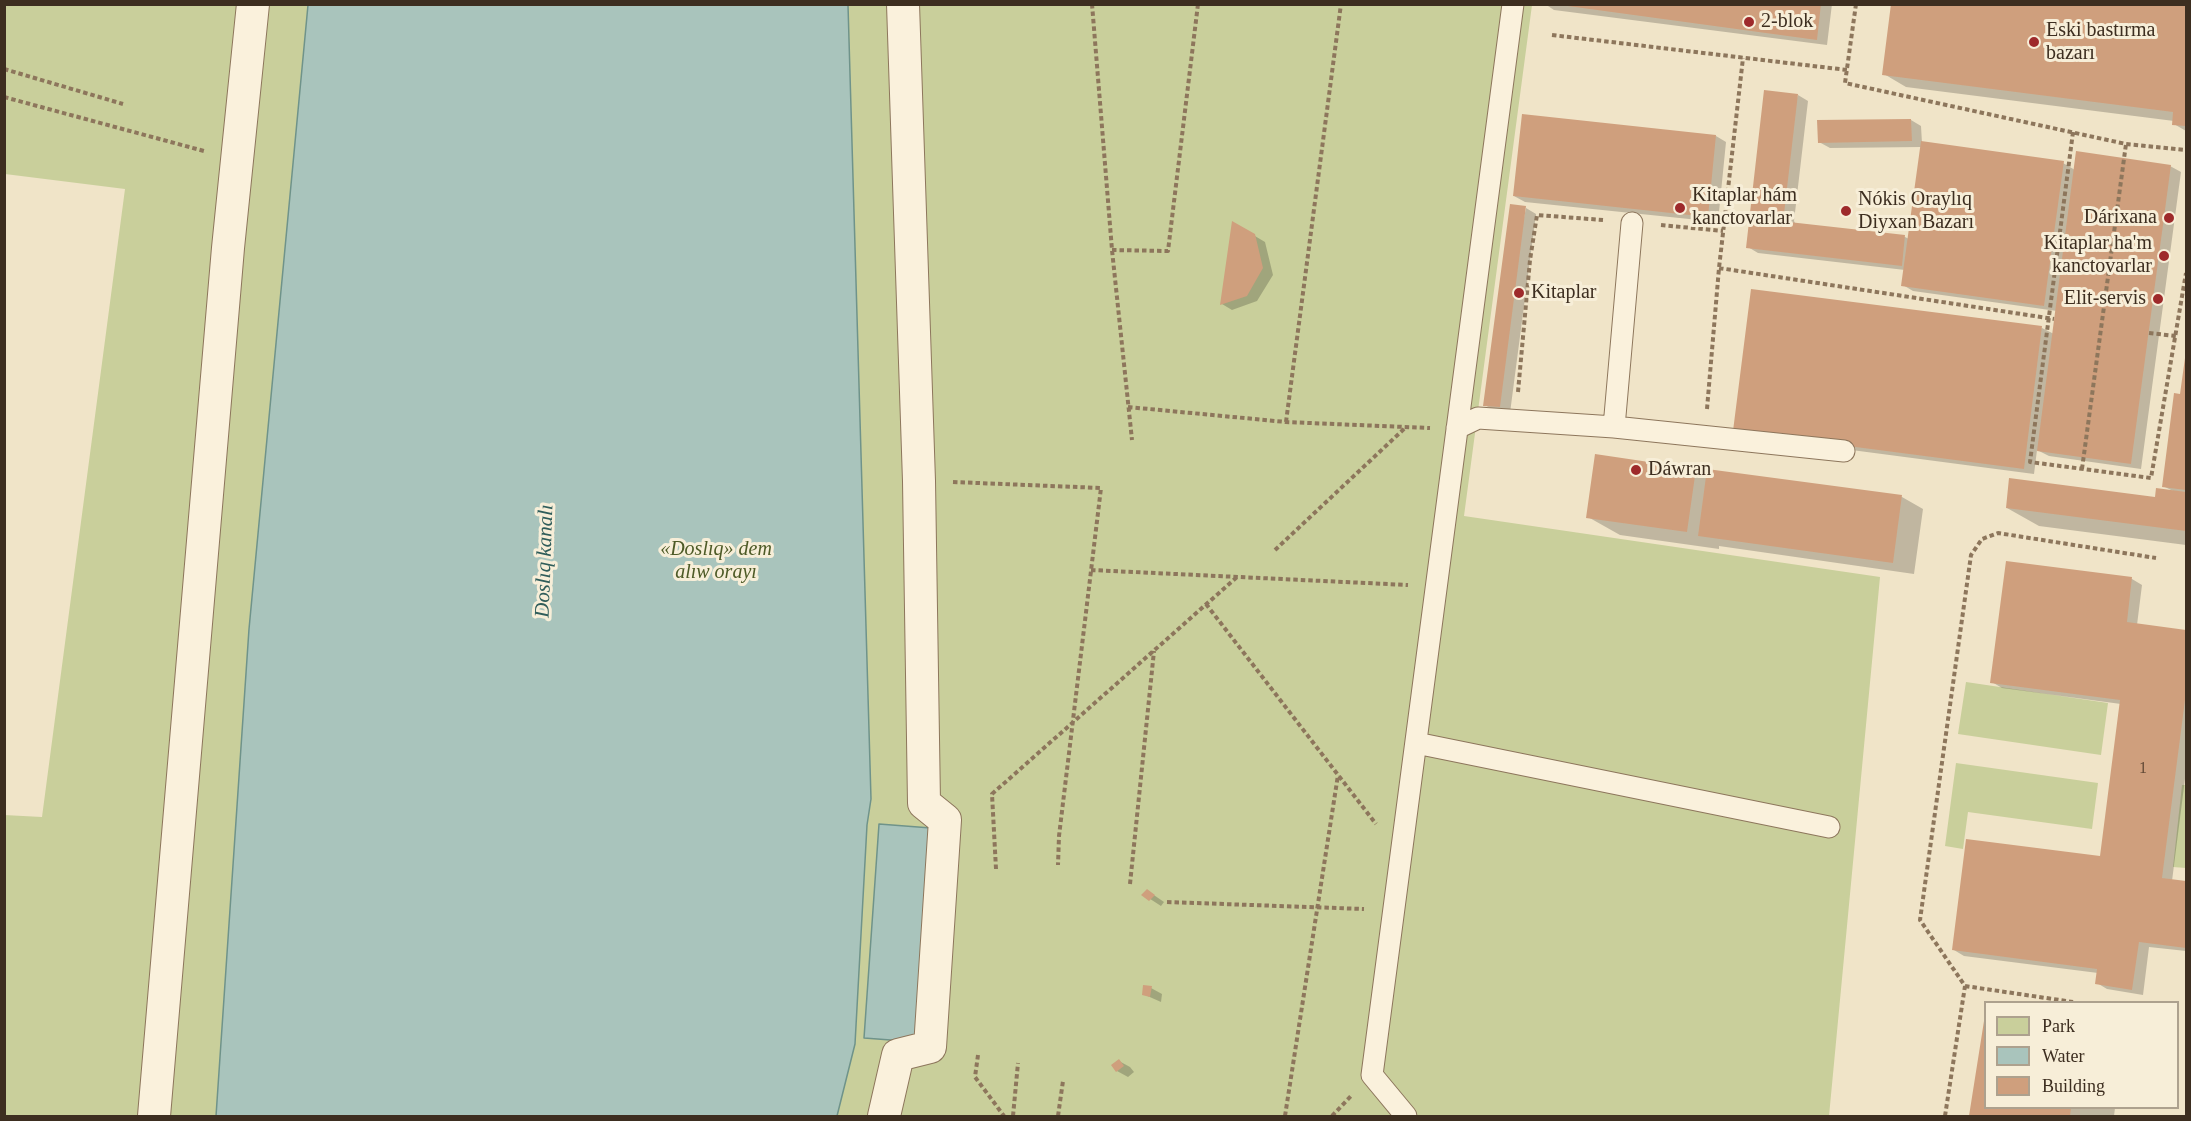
<!DOCTYPE html>
<meta charset="utf-8">
<style>
body{margin:0}
#map{position:relative;width:2191px;height:1121px;overflow:hidden;background:#f0e4c8;font-family:"Times New Roman",serif}
canvas{display:block}
.frame{position:absolute;inset:0;border:6px solid #3d2e20;pointer-events:none}
.legend{position:absolute;left:1984px;top:1001px;width:195px;height:108px;box-sizing:border-box;background:#f7eed8;border:2px solid #ada18e;margin:0;padding:8px 10px;list-style:none;font-size:18px;color:#3d2e20}
.legend li{display:flex;align-items:center;gap:12px;height:30px}
.legend b{width:30px;border:2px solid #ada18e}
</style>
<div id="map">
<canvas width="2191" height="1121"></canvas>
<div class="frame"></div>
<ul class="legend">
<li><b style="height:16px;background:#c9cf9b"></b>Park</li>
<li><b style="height:16px;background:#a9c4bc"></b>Water</li>
<li><b style="height:16px;background:#cf9f7d"></b>Building</li>
</ul>
</div>
<script>
const context = document.querySelector('canvas').getContext('2d');
context.lineJoin = 'round';
function paint(path, color) { context.fillStyle = color; context.fill(path, 'evenodd'); }
const toPath = rows => new Path2D(rows.map(r => 'M' + r).join(''));
function trace(path, color, width, dash) { context.strokeStyle = color; context.lineWidth = width; context.lineCap = dash ? 'butt' : 'round'; context.setLineDash(dash || []); context.stroke(path); }
function label(font, color, halo, rows, align = 'center') {
  context.font = font + ' "Times New Roman",serif'; context.lineWidth = 6; context.setLineDash([]); context.textBaseline = 'middle'; context.strokeStyle = halo; context.fillStyle = color; for (const [text, x, y, turn = 0] of rows) {
    context.save(); context.translate(x, y); context.rotate((+turn || 0) * Math.PI / 180); context.textAlign = isNaN(turn) ? turn : align; if (halo) context.strokeText(text, 0, 0); context.fillText(text, 0, 0); context.restore();
  }
}
const green = toPath([
 [5,5,1532,5,1464,516,1880,577,1829,1116,5,1116,4,815,42,817,125,189,5,174],
 [1966,682,2108,703,2101,755,1958,734],
 [1956,763,2098,783,2092,829,1968,812,1963,849,1945,846],
 [2182,785,2186,785,2186,868,2173,867]
]);
const water = toPath([
 [308,5,848,5,871,799,867,825,855,1044,837,1116,216,1116,249,629,308,5],
 [879,824,931,828,917,1042,864,1038,879,824]
]);
const shadow = toPath([
 [1545,4,1832,4,1827,45,1554,10],
 [1893,4,2186,4,2186,131,2174,124,2174,121,1906,87,1884,74],
 [1798,95,1808,101,1794,221,1796,225,1905,237,1909,239,1922,147,1830,148,1819,142,1911,120,1921,126,1922,143,2063,163,2075,170,2170,166,2181,172,2141,469,2049,456,2037,450,2034,474,1745,436,2042,328,2054,334,2057,311,1913,291,1903,285,1905,270,1758,253,1748,247],
 [1716,136,1726,142,1718,222,1525,202,1514,196],
 [1526,208,1536,214,1510,413,1495,411,1485,405],
 [1233,223,1265,242,1273,275,1257,301,1232,310,1222,304],
 [2186,358,2186,545,2039,526,2007,508,2156,499,2175,492,2163,486,2182,395],
 [1696,470,1708,477,1709,471,1902,497,1923,509,1914,574,1719,546,1719,549,1620,535,1588,517],
 [2007,562,2132,579,2142,585,2137,625,2186,631,2186,771,2172,881,2186,883,2186,951,2149,947,2143,995,2107,989,2097,983,2098,973,1964,956,1954,950,2101,857,2121,704,2002,688,1992,682],
 [1148,891,1164,902,1161,906,1144,895],
 [1151,988,1162,994,1161,1002,1143,994],
 [1986,1023,1986,1108,2115,1108,2114,1116,1971,1116],
 [1119,1061,1130,1067,1134,1072,1128,1077,1117,1071]
]);
const building = toPath([
 [1553,4,1821,4,1817,40],
 [1891,4,2186,4,2186,126,2172,125,2173,112,1882,75],
 [1764,90,1798,94,1784,214,1789,222,1905,235,1902,266,1746,248],
 [1522,114,1716,135,1708,217,1513,196],
 [1911,119,1912,141,1818,143,1817,120],
 [1921,141,2064,161,2044,306,1901,286],
 [2076,151,2171,165,2131,464,2037,451],
 [1510,204,1526,206,1500,407,1483,406],
 [1232,221,1255,234,1263,268,1247,296,1220,305],
 [1751,289,2042,326,2024,469,1733,431],
 [2185,358,2186,358,2186,490,2162,487,2174,393,2180,394],
 [1595,454,1696,469,1687,532,1586,518],
 [1707,469,1902,495,1893,563,1698,536],
 [2009,478,2155,497,2156,488,2186,492,2186,531,2006,508],
 [2006,561,2132,577,2127,622,2186,630,2186,700,2185,700,2162,878,2186,881,2186,948,2139,942,2132,990,2095,984,2097,969,1952,950,1966,839,2100,856,2120,700,1990,683],
 [1147,889,1155,895,1149,901,1141,895],
 [1143,985,1152,986,1150,997,1142,995],
 [1984,1021,1986,1108,2071,1108,2070,1116,1969,1116],
 [1119,1059,1124,1066,1116,1072,1111,1065]
]);
const path = toPath([
 [1092,4,1112,250,1132,440],
 [1856,4,1845,83,2126,144,2186,150],
 [1552,35,1847,70],
 [4,69,123,104],
 [4,97,204,151],
 [2073,132,2030,462,2151,478,2186,273],
 [1661,225,1723,231],
 [1112,250,1168,251,1198,4],
 [1719,268,2054,319],
 [2149,333,2176,336],
 [1518,392,1530,260,1537,215,1603,220],
 [1128,407,1286,422,1430,428],
 [1707,409,1719,268,1743,58],
 [1286,422,1341,4],
 [2082,469,2126,144],
 [953,482,1101,488,1059,836,1058,865],
 [1275,550,1405,428],
 [1091,570,1408,585],
 [1206,604,1376,824],
 [996,869,992,794,1237,577],
 [1130,884,1154,651],
 [1167,902,1364,909],
 [1965,986,2073,1002],
 [978,1055,975,1077,1004,1116],
 [1013,1116,1018,1063],
 [1058,1116,1063,1081],
 [1285,1116,1338,775],
 [1332,1116,1352,1095],
 [1945,1116,1965,986,1920,920,1971,555,1982,539,1998,533,2156,558]
]);
const service = toPath([
 [1614,427,1844,451],
 [1457,428,1478,418,1614,427,1632,223],
 [1416,743,1829,827],
 [1406,1116,1372,1075,1513,4]
]);
const pedestrian = toPath([
 [154,1116,228,248,253,4],
 [884,1116,898,1055,930,1047,945,820,924,803,919,481,903,4]
]);
const markers = [
 [1749,22,6,"#9e2a2b"],
 [2034,42,6,"#9e2a2b"],
 [1680,208,6,"#9e2a2b"],
 [1846,211,6,"#9e2a2b"],
 [2169,218,6,"#9e2a2b"],
 [2164,256,6,"#9e2a2b"],
 [1519,293,6,"#9e2a2b"],
 [2158,299,6,"#9e2a2b"],
 [1636,470,6,"#9e2a2b"]
];
const numberNames = [
 ["1",2143,769]
];
const poiNames = [
 ["2-blok",1761,22],
 ["Eski bastırma",2046,31],
 ["bazarı",2046,54],
 ["Kitaplar hám",1692,196],
 ["kanctovarlar",1692,219],
 ["Nókis Oraylıq",1858,200],
 ["Diyxan Bazarı",1858,223],
 ["Dárixana",2157,218,"right"],
 ["Kitaplar ha'm",2152,244,"right"],
 ["kanctovarlar",2152,267,"right"],
 ["Kitaplar",1531,293],
 ["Elit-servis",2146,299,"right"],
 ["Dáwran",1648,470]
];
const parkNames = [
 ["«Doslıq» dem",716,550],
 ["alıw orayı",716,573]
];
const waterNames = [
 ["Doslıq kanalı",545,561,-88]
];
paint(green, '#c9cf9b');
paint(water, '#a9c4bc');
trace(water, '#6f938a', 1.5);
paint(shadow, '#0003');
paint(building, '#cf9f7d');
trace(service, '#8d765c', 23);
trace(pedestrian, '#8d765c', 34);
trace(path, '#8d765c', 4, [4.5, 3]);
trace(service, '#faf1dc', 21);
trace(pedestrian, '#faf1dc', 32);
for (const [x, y, r, color] of markers) { const dot = new Path2D(); dot.arc(x, y, r, 0, 2 * Math.PI); context.fillStyle = color; context.fill(dot); trace(dot, '#f7eed8', 2); }
label('16px', '#624a37', null, numberNames);
label('20px', '#3d2e20', '#f7eed8', poiNames, 'left');
label('italic 20px', '#4d5a26', '#f7eed8', parkNames);
label('italic 21px', '#2f5d5a', '#f7eed8', waterNames);
</script>
